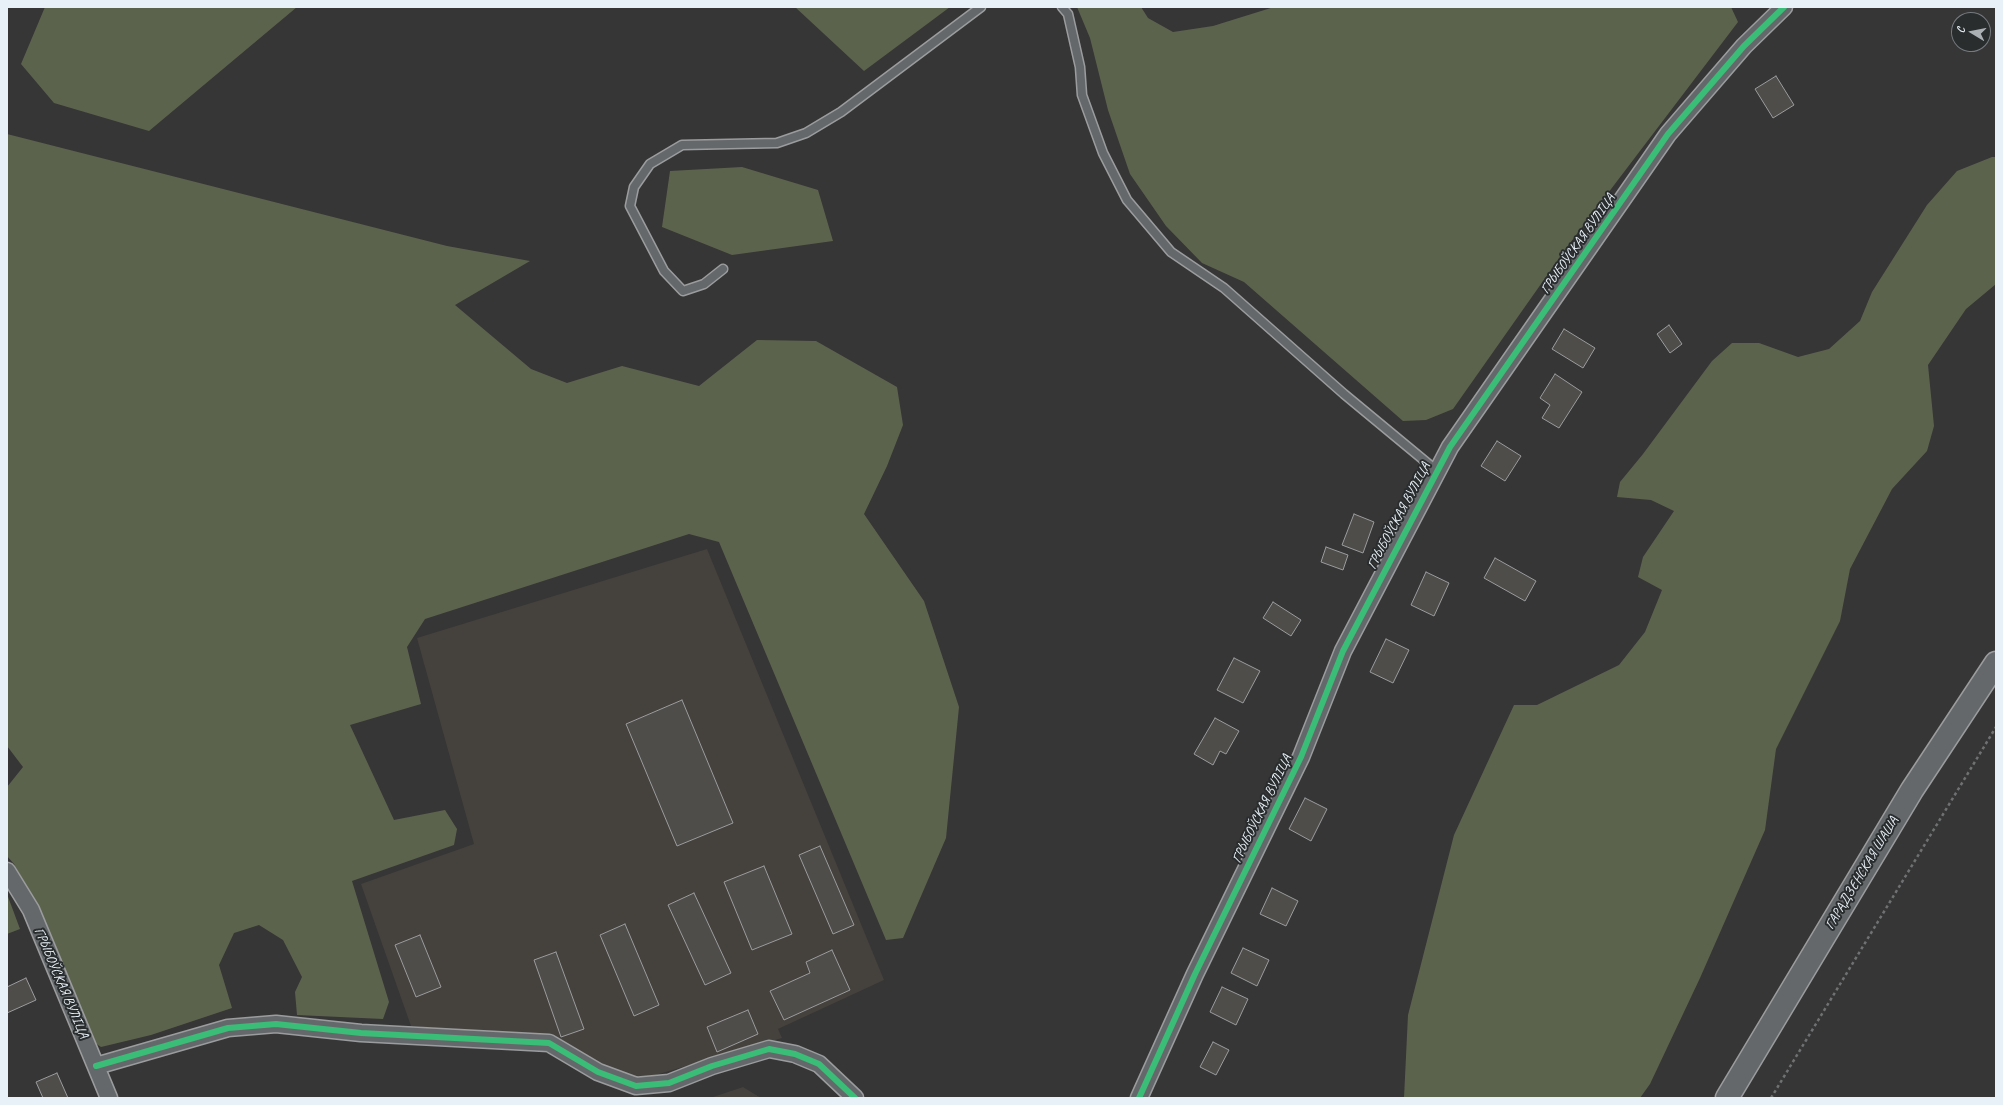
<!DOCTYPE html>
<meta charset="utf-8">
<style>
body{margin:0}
#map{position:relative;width:2003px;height:1105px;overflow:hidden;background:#363636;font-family:Caveat,sans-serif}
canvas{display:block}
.frame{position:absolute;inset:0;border:8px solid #e8f1f8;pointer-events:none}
.north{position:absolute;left:1951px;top:12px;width:40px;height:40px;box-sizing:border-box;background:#2a2d2e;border:1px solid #767b7f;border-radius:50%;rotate:280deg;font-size:11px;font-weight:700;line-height:16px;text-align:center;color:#e8f1f8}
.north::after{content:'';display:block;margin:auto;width:14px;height:18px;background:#aab0b4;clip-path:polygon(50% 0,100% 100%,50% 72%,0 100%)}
</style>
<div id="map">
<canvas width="2003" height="1105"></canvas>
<div class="frame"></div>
<div class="north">С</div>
</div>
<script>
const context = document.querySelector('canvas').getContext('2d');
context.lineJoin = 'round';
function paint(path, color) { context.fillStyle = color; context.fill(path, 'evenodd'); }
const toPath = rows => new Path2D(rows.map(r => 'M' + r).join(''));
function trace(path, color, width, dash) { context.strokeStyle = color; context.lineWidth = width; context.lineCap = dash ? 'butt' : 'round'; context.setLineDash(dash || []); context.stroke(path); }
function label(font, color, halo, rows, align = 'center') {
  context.font = font + ' Caveat,sans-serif'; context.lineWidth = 4; context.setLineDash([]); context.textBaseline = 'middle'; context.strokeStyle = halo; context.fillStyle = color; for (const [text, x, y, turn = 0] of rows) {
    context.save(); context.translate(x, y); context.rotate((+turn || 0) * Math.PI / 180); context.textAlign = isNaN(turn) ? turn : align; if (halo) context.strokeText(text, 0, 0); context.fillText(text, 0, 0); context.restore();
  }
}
const built = toPath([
 [707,549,884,980,778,1029,782,1038,642,1079,614,1071,552,1038,411,1026,361,884,474,844,417,638],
 [743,1087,761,1098,710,1098]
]);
const green = toPath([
 [45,7,297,7,149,131,54,103,21,64],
 [795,7,950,7,864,71],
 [1077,7,1141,7,1148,18,1173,32,1213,26,1274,7,1731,7,1738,22,1567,247,1453,409,1426,420,1403,421,1244,282,1202,263,1166,226,1130,174,1108,110,1090,38],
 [7,134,447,246,530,261,455,305,531,369,567,383,622,366,699,386,757,340,816,341,897,387,903,425,887,466,864,514,924,601,959,707,946,838,903,938,886,940,719,542,689,534,425,619,407,647,421,704,350,725,394,820,445,810,457,829,454,845,352,881,389,1002,383,1019,297,1015,295,992,302,977,283,940,259,925,234,933,219,965,232,1008,151,1035,101,1047,95,1043,36,904,14,864,7,856,7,787,23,767,7,746],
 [1992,157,1996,157,1996,284,1966,309,1928,365,1934,426,1927,451,1892,489,1850,569,1840,621,1776,749,1765,830,1700,978,1650,1084,1640,1098,1404,1098,1408,1015,1454,835,1514,705,1537,705,1619,665,1645,632,1662,590,1638,577,1643,557,1674,511,1651,500,1617,497,1620,482,1643,454,1712,361,1732,343,1759,343,1798,357,1829,349,1860,321,1872,292,1927,205,1957,171],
 [742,167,818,190,833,241,732,255,662,227,670,171],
 [7,894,20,929,7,934]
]);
const building = toPath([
 [1776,76,1794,105,1773,118,1755,89,1776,76],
 [1669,325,1682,344,1670,353,1657,334,1669,325],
 [1564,329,1595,348,1583,368,1552,349,1564,329],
 [1555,374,1582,392,1559,428,1542,418,1550,405,1540,398,1555,374],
 [1497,441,1521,456,1505,481,1481,466,1497,441],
 [1354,514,1374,522,1363,553,1342,545,1354,514],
 [1326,547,1348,555,1343,570,1321,562,1326,547],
 [1495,558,1536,581,1525,601,1484,578,1495,558],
 [1426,572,1449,583,1434,616,1411,605,1426,572],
 [1273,602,1301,620,1291,636,1263,618,1273,602],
 [1386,639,1409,650,1393,683,1370,672,1386,639],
 [1234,658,1260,671,1243,703,1217,690,1234,658],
 [682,700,733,823,677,846,626,724,682,700],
 [1215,718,1239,731,1226,754,1220,751,1213,765,1194,754,1215,718],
 [1305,798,1327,809,1311,841,1289,829,1305,798],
 [820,846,854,925,833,934,799,855,820,846],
 [764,866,792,934,752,950,724,882,764,866],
 [1272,888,1298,901,1286,926,1260,914,1272,888],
 [694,893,731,973,705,985,668,905,694,893],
 [625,924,659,1005,634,1016,600,935,625,924],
 [420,935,441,987,416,997,395,945,420,935],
 [1243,948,1269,960,1257,986,1231,973,1243,948],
 [832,950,850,990,784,1020,770,991,810,973,806,962,832,950],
 [556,952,584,1029,561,1037,534,960,556,952],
 [26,978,36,1000,7,1013,7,987,26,978],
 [1222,987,1248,999,1236,1025,1210,1012,1222,987],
 [748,1010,758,1034,717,1052,707,1027,748,1010],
 [1213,1042,1229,1050,1216,1075,1200,1067,1213,1042],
 [57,1073,68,1098,43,1098,36,1082,57,1073]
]);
const path = toPath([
 [1771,1098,1996,727]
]);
const service = toPath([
 [1062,7,1068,14,1080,67,1082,95,1103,153,1127,200,1171,252,1224,288,1344,394,1437,471],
 [723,269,704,284,683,291,664,271,630,206,634,187,650,164,682,145,777,143,806,133,841,112,981,7]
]);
const minor = toPath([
 [7,871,31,910,109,1098],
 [96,1066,228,1028,276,1024,361,1033,549,1043,598,1072,636,1086,669,1083,712,1066,769,1049,795,1054,819,1064,855,1098],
 [1139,1098,1195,974,1301,757,1343,651,1450,447,1668,134,1744,46,1784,7]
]);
const secondary = toPath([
 [1727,1098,1912,790,1996,663]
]);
const cycleway = toPath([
 [96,1066,228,1028,276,1024,361,1033,549,1043,598,1072,636,1086,669,1083,712,1066,769,1049,795,1054,819,1064,855,1098],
 [1139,1098,1195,974,1301,757,1343,651,1450,447,1668,134,1744,46,1784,7]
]);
const streetNames = [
 ["ГРЫБОЎСКАЯ ВУЛІЦА",1578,244,-55],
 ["ГРЫБОЎСКАЯ ВУЛІЦА",1399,516,-62],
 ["ГРЫБОЎСКАЯ ВУЛІЦА",1262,809,-64],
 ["ГАРАДЗЕНСКАЯ ШАША",1862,873,-59],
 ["ГРЫБОЎСКАЯ ВУЛІЦА",61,983,67]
];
paint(built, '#45413d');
paint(green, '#5c634d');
paint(building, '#4f4d4a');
trace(building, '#9b9c9e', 1);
trace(service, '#9b9c9e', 11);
trace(minor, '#9b9c9e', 19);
trace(secondary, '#9b9c9e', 25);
trace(path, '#6f7172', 2.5, [3, 3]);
trace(service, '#65686b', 8);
trace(minor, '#65686b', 16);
trace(secondary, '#65686b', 22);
trace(cycleway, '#3abd76', 6);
label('14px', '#e8f1f8', '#2a2d2e', streetNames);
</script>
